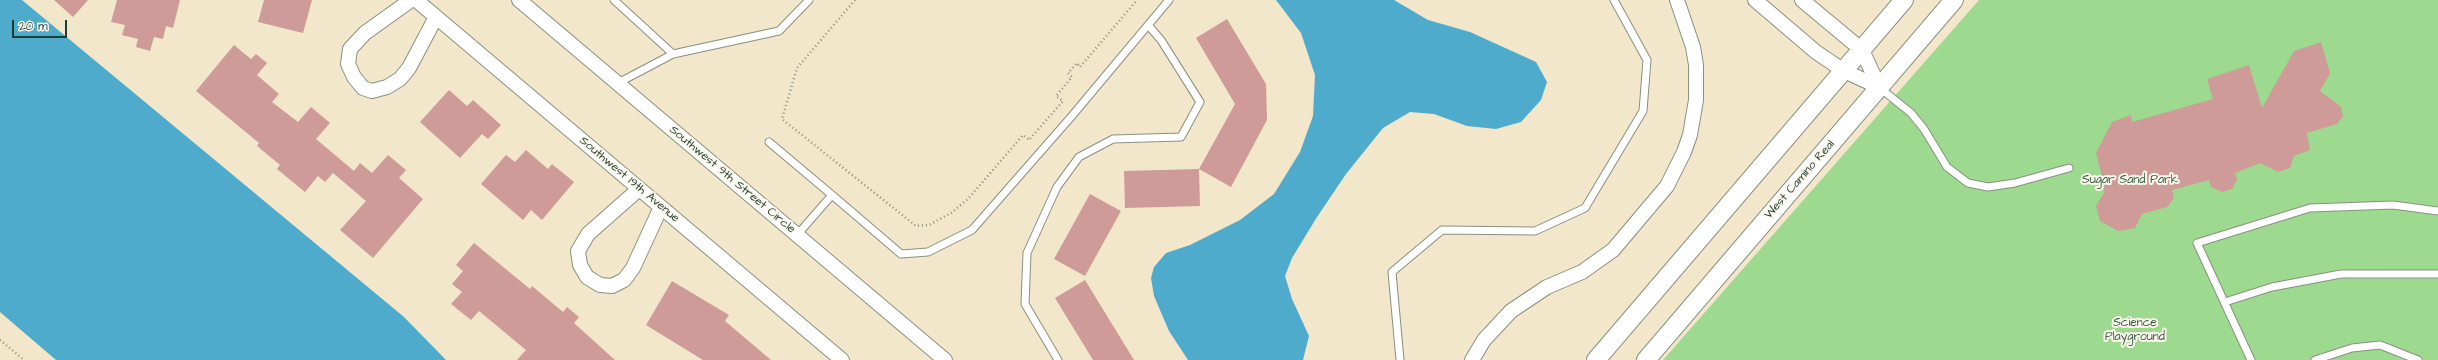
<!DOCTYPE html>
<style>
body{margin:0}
#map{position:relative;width:2438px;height:360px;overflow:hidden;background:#f2e6cb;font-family:"Architects Daughter",sans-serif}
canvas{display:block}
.scale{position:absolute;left:12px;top:20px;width:55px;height:18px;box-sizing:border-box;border:2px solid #1f3d34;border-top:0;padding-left:5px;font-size:12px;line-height:14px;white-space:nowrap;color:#1f3d34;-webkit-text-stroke:3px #fbf7ec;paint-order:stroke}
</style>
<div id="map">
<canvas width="2438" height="360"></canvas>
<div class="scale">20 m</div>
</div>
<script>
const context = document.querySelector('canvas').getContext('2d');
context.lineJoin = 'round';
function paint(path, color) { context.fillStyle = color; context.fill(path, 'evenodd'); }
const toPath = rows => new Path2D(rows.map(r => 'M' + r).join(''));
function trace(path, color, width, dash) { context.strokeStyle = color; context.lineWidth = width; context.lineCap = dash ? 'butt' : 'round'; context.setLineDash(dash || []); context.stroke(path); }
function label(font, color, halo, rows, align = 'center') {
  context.font = font + ' "Architects Daughter",sans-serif'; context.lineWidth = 4; context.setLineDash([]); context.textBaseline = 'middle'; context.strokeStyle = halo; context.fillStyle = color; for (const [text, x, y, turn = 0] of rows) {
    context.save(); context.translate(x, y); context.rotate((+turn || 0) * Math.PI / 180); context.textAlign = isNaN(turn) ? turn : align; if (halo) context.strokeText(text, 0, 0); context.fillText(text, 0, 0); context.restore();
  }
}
const green = toPath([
 [1979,0,2438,0,2438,360,1663,360]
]);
const water = toPath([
 [0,0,22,0,404,317,446,360,56,360,0,312],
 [1276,0,1394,0,1428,20,1470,32,1536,62,1547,82,1541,100,1521,122,1496,129,1467,126,1434,114,1410,112,1383,128,1346,174,1317,217,1292,258,1285,276,1292,299,1309,336,1303,360,1188,360,1169,331,1154,296,1151,278,1154,267,1166,253,1190,245,1240,220,1274,194,1300,152,1313,116,1315,75,1301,33]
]);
const building = toPath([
 [54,0,88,0,73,17],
 [117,0,180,0,173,28,166,26,163,39,154,37,150,51,136,47,138,39,122,35,125,25,111,22],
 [264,0,312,0,303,33,258,22],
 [1227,19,1266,84,1267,120,1231,187,1199,169,1235,104,1196,38],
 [2321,42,2330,73,2320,91,2341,107,2343,116,2337,124,2307,133,2310,150,2294,156,2290,168,2278,172,2260,163,2235,173,2237,180,2232,189,2222,192,2211,187,2209,180,2172,190,2174,198,2167,207,2142,214,2135,228,2118,231,2100,221,2096,206,2104,193,2104,184,2096,153,2112,122,2131,115,2132,122,2213,99,2207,79,2249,65,2262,108,2294,51],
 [234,45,251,59,256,54,267,63,257,75,279,94,272,102,298,122,311,107,330,123,316,139,354,171,360,163,372,173,388,155,406,170,399,178,423,199,373,258,340,230,366,201,333,173,325,182,318,176,305,192,277,169,280,165,257,146,259,143,196,91],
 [449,90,467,106,473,100,501,125,488,139,482,134,460,158,420,122],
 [526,150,548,169,552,164,574,182,542,220,531,210,523,220,481,184,506,155,515,162],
 [1199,169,1200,206,1125,208,1124,171],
 [1090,194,1121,211,1085,276,1054,259],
 [474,243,530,289,532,286,563,312,567,307,579,317,574,323,615,360,517,360,526,350,479,311,471,320,451,304,462,292,452,284,463,271,456,265],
 [1085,280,1134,360,1093,360,1055,298],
 [672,281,729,315,725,321,771,360,703,360,646,325]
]);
const path = toPath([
 [855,0,797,68,782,119,916,226,929,225,951,213,968,199,1023,135,1029,140,1063,101,1056,96,1072,77,1068,73,1077,63,1080,67,1137,0],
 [0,340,24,360]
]);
const service = toPath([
 [614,0,673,54,618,83],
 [673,54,779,31,809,0],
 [1880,88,1911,113,1924,129,1947,167,1968,183,1988,187,2015,183,2069,168],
 [769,142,832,195,797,235],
 [832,195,901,254,928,252,972,230,1071,117,1169,0],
 [2225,302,2272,287,2341,274,2438,274],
 [1058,360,1025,304,1027,253,1057,187,1079,157,1113,139,1181,137,1200,102,1161,40,1148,25],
 [1400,360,1392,272,1442,230,1535,231,1585,208,1643,111,1647,60,1614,0],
 [2251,360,2197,243,2310,208,2393,205,2438,211],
 [2315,360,2352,348,2380,345,2418,360]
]);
const minor = toPath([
 [411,0,365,33,350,49,348,64,354,77,363,88,372,91,387,87,400,79,409,68,436,17],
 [416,0,842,360],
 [519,0,945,360],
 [1755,0,1816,52,1844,71,1879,87],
 [1802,0,1862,50,1879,87],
 [639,189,588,234,578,251,580,265,587,277,600,285,612,286,624,280,633,268,661,207],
 [1472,360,1484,340,1511,311,1547,287,1582,272,1613,250,1667,186,1684,152,1690,135,1696,100,1696,65,1693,47,1677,0]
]);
const tertiary = toPath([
 [1596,360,1904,0],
 [1646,360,1954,0]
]);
const streetNames = [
 ["Southwest 19th Avenue",629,180,40],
 ["Southwest 9th Street Circle",732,180,40],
 ["West Camino Real",1800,180,-49]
];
const parkNames = [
 ["Sugar Sand Park",2130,180],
 ["Science",2135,323],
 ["Playground",2135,337]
];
paint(green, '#9dda8f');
paint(water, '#4eabcc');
paint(building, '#ce9b99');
trace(service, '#889280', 9);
trace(minor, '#889280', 16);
trace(tertiary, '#889280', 20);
trace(path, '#889280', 2.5, [1, 3]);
trace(service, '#fff', 7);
trace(minor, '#fff', 14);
trace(tertiary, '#fff', 18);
label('12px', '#1f3d34', '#fbf7ec', streetNames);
label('12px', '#385c46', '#fbf7ec', parkNames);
</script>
